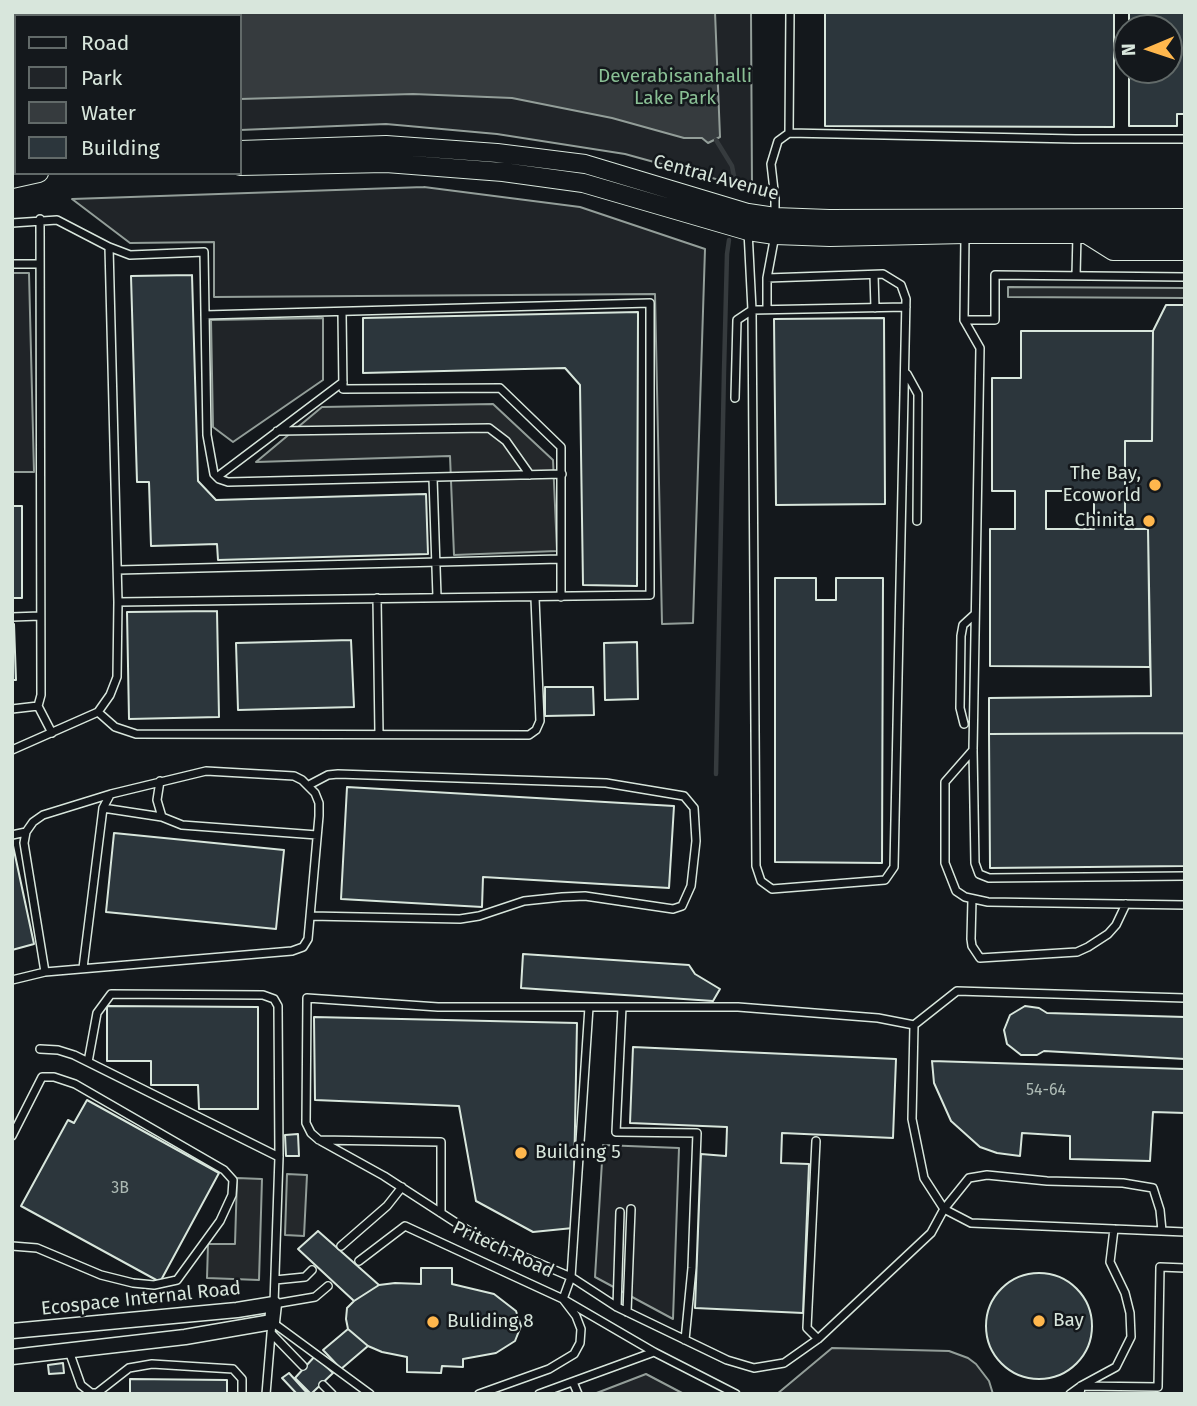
<!DOCTYPE html>
<style>
body{margin:0}
#map{position:relative;width:1197px;height:1406px;overflow:hidden;background:#14181c;font-family:"Fira Sans",sans-serif}
canvas{display:block}
.frame{position:absolute;inset:0;border:14px solid #d8e6dc;pointer-events:none}
.legend{position:absolute;left:14px;top:14px;width:228px;height:161px;box-sizing:border-box;background:#14181c;border:2px solid #626a69;margin:0;padding:9px 12px;list-style:none;font-size:21px;color:#d8e6dc}
.legend li{display:flex;align-items:center;gap:14px;height:35px}
.legend b{width:35px;border:2px solid #626a69}
.north{position:absolute;left:1113px;top:14px;width:70px;height:70px;box-sizing:border-box;background:#14181c;border:2px solid #626a69;border-radius:50%;rotate:268deg;font-size:19px;font-weight:700;line-height:28px;text-align:center;color:#d8e6dc}
.north::after{content:'';display:block;margin:auto;width:24px;height:32px;background:#ffb74d;clip-path:polygon(50% 0,100% 100%,50% 72%,0 100%)}
</style>
<div id="map">
<canvas width="1197" height="1406"></canvas>
<div class="frame"></div>
<ul class="legend">
<li><b style="height:9px;background:#14181c"></b>Road</li>
<li><b style="height:19px;background:#202428"></b>Park</li>
<li><b style="height:19px;background:#363b3e"></b>Water</li>
<li><b style="height:19px;background:#2c363c"></b>Building</li>
</ul>
<div class="north">N</div>
</div>
<script>
const context = document.querySelector('canvas').getContext('2d');
context.lineJoin = 'round';
function paint(path, color) { context.fillStyle = color; context.fill(path, 'evenodd'); }
const toPath = rows => new Path2D(rows.map(r => 'M' + r).join(''));
function trace(path, color, width, dash) { context.strokeStyle = color; context.lineWidth = width; context.lineCap = dash ? 'butt' : 'round'; context.setLineDash(dash || []); context.stroke(path); }
function label(font, color, halo, rows, align = 'center') {
  context.font = font + ' "Fira Sans",sans-serif'; context.lineWidth = 5; context.setLineDash([]); context.textBaseline = 'middle'; context.strokeStyle = halo; context.fillStyle = color; for (const [text, x, y, turn = 0] of rows) {
    context.save(); context.translate(x, y); context.rotate((+turn || 0) * Math.PI / 180); context.textAlign = isNaN(turn) ? turn : align; if (halo) context.strokeText(text, 0, 0); context.fillText(text, 0, 0); context.restore();
  }
}
const green = toPath([
 [163,12,751,12,752,189,625,154,497,134,386,124,240,130,240,16,163,16,163,12],
 [424,187,580,207,705,249,693,623,662,624,655,294,214,297,214,242,130,243,72,199,424,187],
 [12,273,29,273,34,472,12,472,12,273],
 [323,318,323,380,233,442,213,427,211,320,323,318],
 [603,1145,679,1148,673,1319,595,1277,603,1145],
 [832,1348,949,1351,968,1358,976,1364,989,1381,993,1394,777,1394,832,1348],
 [646,1374,684,1394,594,1394,646,1374]
]);
const parking = toPath([
 [1008,287,1185,288,1185,298,1008,297,1008,287],
 [493,404,553,460,557,551,454,555,450,456,256,462,322,407,493,404],
 [287,1174,307,1175,304,1236,285,1235,287,1174],
 [237,1178,262,1179,259,1280,207,1278,208,1244,235,1244,237,1178]
]);
const water = toPath([
 [225,12,715,12,720,137,708,143,702,138,684,138,612,118,512,98,413,94,240,99,240,16,224,16,225,12]
]);
const stream = toPath([
 [716,140,732,166,736,187],
 [716,774,724,371,727,254,729,240]
]);
const building = toPath([
 [31,12,124,12,124,16,31,16,31,12],
 [825,12,1114,12,1114,127,825,126,825,12],
 [1129,12,1185,12,1185,114,1177,114,1177,126,1129,126,1129,70,1169,70,1169,28,1129,28,1129,12],
 [192,275,198,481,216,500,426,494,428,554,218,560,217,544,151,546,149,482,137,482,131,276,192,275],
 [1166,305,1185,305,1185,733,989,734,989,698,1151,696,1148,529,1125,529,1125,441,1152,441,1153,331,1166,305],
 [638,312,637,586,583,585,580,385,565,368,363,373,363,318,638,312],
 [884,318,885,504,776,505,774,319,884,318],
 [1021,331,1153,331,1152,441,1125,441,1125,529,1148,529,1150,667,990,666,990,529,1015,529,1015,491,992,491,992,378,1021,378,1021,331],
 [1046,491,1094,491,1094,529,1046,529,1046,491],
 [12,506,22,506,22,598,12,598,12,506],
 [775,578,816,578,816,600,836,600,836,578,883,578,882,863,775,862,775,578],
 [217,611,219,717,129,719,127,612,217,611],
 [12,624,14,624,16,680,12,680,12,624],
 [351,640,354,707,238,710,236,643,351,640],
 [637,642,638,699,605,700,604,643,637,642],
 [545,687,593,687,594,715,545,716,545,687],
 [1185,733,1185,866,990,868,989,734,1185,733],
 [347,787,674,806,669,888,483,877,482,907,341,899,347,787],
 [114,833,284,850,276,929,106,912,114,833],
 [12,841,34,944,12,950,12,841],
 [523,954,689,965,695,974,720,989,713,1001,521,988,523,954],
 [107,1006,258,1007,258,1109,199,1109,198,1085,151,1085,151,1061,107,1061,107,1006],
 [1025,1006,1039,1008,1047,1013,1185,1017,1185,1059,1044,1051,1037,1055,1021,1055,1007,1044,1004,1030,1010,1015,1025,1006],
 [314,1017,577,1023,573,1228,533,1232,476,1201,459,1106,315,1100,314,1017],
 [633,1047,896,1059,893,1138,782,1133,781,1163,809,1164,803,1313,695,1308,701,1154,726,1156,727,1127,630,1123,633,1047],
 [932,1061,1185,1069,1185,1113,1153,1112,1150,1161,1070,1159,1070,1136,1022,1133,1020,1156,997,1153,980,1147,951,1121,934,1083,932,1061],
 [87,1100,219,1173,160,1282,21,1206,68,1120,74,1123,87,1100],
 [298,1134,299,1156,286,1156,285,1135,298,1134],
 [318,1231,379,1285,354,1301,298,1249,318,1231],
 [421,1268,452,1268,452,1284,494,1294,516,1311,521,1326,515,1341,496,1353,463,1359,463,1367,442,1366,441,1373,407,1372,407,1357,382,1352,368,1346,348,1329,346,1319,347,1308,354,1301,379,1285,395,1283,421,1284,421,1268],
 '986 1326a53 53 0 1 1 106 0a53 53 0 1 1-106 0Z',
 [348,1329,368,1346,341,1369,323,1350,348,1329],
 [315,1356,333,1373,311,1394,295,1378,315,1356],
 [63,1363,64,1373,49,1374,48,1365,63,1363],
 [289,1373,308,1394,297,1394,282,1378,289,1373],
 [130,1379,227,1380,227,1394,130,1394,130,1379]
]);
const service = toPath([
 [156,16,156,12],
 [12,57,14,12],
 [12,122,16,122],
 [789,133,1075,139,1185,139],
 [12,223,57,220,109,247,118,602,117,677,110,695,98,712,12,750],
 [748,231,752,310,756,866,761,881,772,889,885,880,894,867,906,299,901,285,883,274,767,278],
 [965,236,964,320,980,348,973,750,975,863,979,874,989,878,1185,876],
 [109,247,130,255,204,252,207,435,214,474,219,479,228,482,562,474],
 [12,264,39,264],
 [874,275,875,308],
 [1076,276,1077,234],
 [767,309,767,278,775,235,775,199,771,164,778,141,789,133,790,12],
 [342,312,343,389,500,388,561,447,561,597],
 [964,320,995,320,995,275,1185,277],
 [907,374,918,394,917,521],
 [735,398,737,320,752,310,906,307],
 [277,431,489,428,506,441,530,475],
 [217,477,343,382],
 [433,478,437,597],
 [118,570,560,559],
 [377,598,379,734],
 [118,602,650,595,650,303,205,315],
 [12,617,40,616],
 [38,706,52,733],
 [12,709,38,706,41,695,40,219],
 [98,712,115,727,136,734,529,735,536,730,540,721,535,598],
 [964,724,960,708,961,636,963,625,975,614],
 [973,750,945,782,945,863,956,891,965,897,988,902,1185,905],
 [160,781,157,800,162,817,182,825,317,835],
 [309,785,328,775,338,774,606,783,684,796,694,808,696,841,691,886,682,906,673,909,585,896,562,897,524,901,479,916,460,919,310,916],
 [103,808,162,817],
 [12,835,26,832],
 [972,899,971,939,972,946,980,958,1077,952,1088,947,1108,934,1116,925,1126,904],
 [83,968,103,808,110,795],
 [12,980,45,972,292,951,303,947,308,939,319,816,319,803,315,793,302,780,294,776,206,771,111,794,43,815,33,822,26,832,24,843,45,972],
 [1185,998,957,991,914,1025,912,1119,924,1178,944,1209,971,1223,1185,1232],
 [589,1007,438,1007,307,998,306,1123,311,1133,319,1140,384,1176,478,1237,571,1277,617,1307,727,1360,754,1368,784,1363,818,1339,931,1233,944,1209,969,1178,987,1175,1047,1181,1123,1183,1153,1188,1160,1210,1162,1231],
 [622,1007,616,1132,697,1133,692,1268,685,1340],
 [40,1049,58,1050,74,1055,279,1157],
 [88,1062,97,1013,111,994,263,995,274,999,278,1006,279,1157,274,1304,315,1297,328,1286],
 [12,1136,42,1077,54,1077,75,1084,224,1170,233,1180,232,1195,220,1221,177,1280,154,1285,133,1283,101,1275,37,1248,12,1246],
 [319,1140,441,1142,441,1213],
 [816,1141,807,1328,818,1339],
 [341,1246,387,1206,402,1187],
 [359,1261,405,1226,563,1299,576,1316,581,1329,580,1343,574,1354,549,1369,479,1394],
 [275,1280,305,1277,312,1270],
 [617,1307,620,1212],
 [627,1312,631,1209],
 [272,1322,370,1394],
 [272,1334,303,1366],
 [69,1351,81,1385,91,1393,97,1393,129,1368,152,1364,233,1369,242,1379,242,1394],
 [573,1382,578,1394],
 [323,1385,332,1394],
 [1081,1386,1158,1387,1160,1267,1185,1268],
 [1081,1386,1116,1367,1131,1337,1130,1313,1125,1293,1110,1262,1114,1229],
 [266,1394,272,1322],
 [539,1394,654,1352],
 [736,1394,654,1352,563,1299,571,1277,589,1007,738,1007,878,1018,914,1025],
 [1070,1394,1081,1386,1080,1394]
]);
const minor = toPath([
 [12,1331,237,1310,274,1304,272,1322,185,1337,12,1357]
]);
const tertiary = toPath([
 [240,150,386,145,497,153,585,164,748,213,775,217,829,219,1185,218],
 [12,158,16,157],
 [240,166,386,163,503,172,583,183,748,231,775,235,830,237,965,234,1185,234],
 [12,179,39,173],
 [1086,234,1113,251,1185,251]
]);
const markers = [
 [1155,485,7,"#ffb74d"],
 [1149,521,7,"#ffb74d"],
 [521,1153,7,"#ffb74d"],
 [1039,1321,7,"#ffb74d"],
 [433,1322,7,"#ffb74d"]
];
const numberNames = [
 ["54-64",1046,1091],
 ["3B",120,1189]
];
const parkNames = [
 ["Deverabisanahalli",675,77],
 ["Lake Park",675,99]
];
const streetNames = [
 ["Central Avenue",716,178,15],
 ["Pritech Road",503,1250,25],
 ["Ecospace Internal Road",141,1299,-6]
];
const poiNames = [
 ["The Bay,",1141,474,"right"],
 ["Ecoworld",1141,496,"right"],
 ["Chinita",1135,521,"right"],
 ["Building 5",535,1153],
 ["Bay",1053,1321],
 ["Buliding 8",447,1322]
];
paint(green, '#202428');
trace(green, '#939e99', 2);
paint(parking, '#24282b');
trace(parking, '#939e99', 2);
paint(water, '#363b3e');
trace(water, '#939e99', 2);
trace(stream, '#363b3e', 4.5);
paint(building, '#2c363c');
trace(building, '#d8e6dc', 2);
trace(service, '#d8e6dc', 10);
trace(minor, '#d8e6dc', 17);
trace(tertiary, '#d8e6dc', 20);
trace(service, '#14181c', 7);
trace(minor, '#14181c', 14);
trace(tertiary, '#14181c', 18);
for (const [x, y, r, color] of markers) { const dot = new Path2D(); dot.arc(x, y, r, 0, 2 * Math.PI); context.fillStyle = color; context.fill(dot); trace(dot, '#14181c', 2.5); }
label('16px', '#adbab4', null, numberNames);
label('19px', '#8ac095', '#14181c', parkNames);
label('19px', '#d8e6dc', '#14181c', streetNames);
label('19px', '#d8e6dc', '#14181c', poiNames, 'left');
</script>
